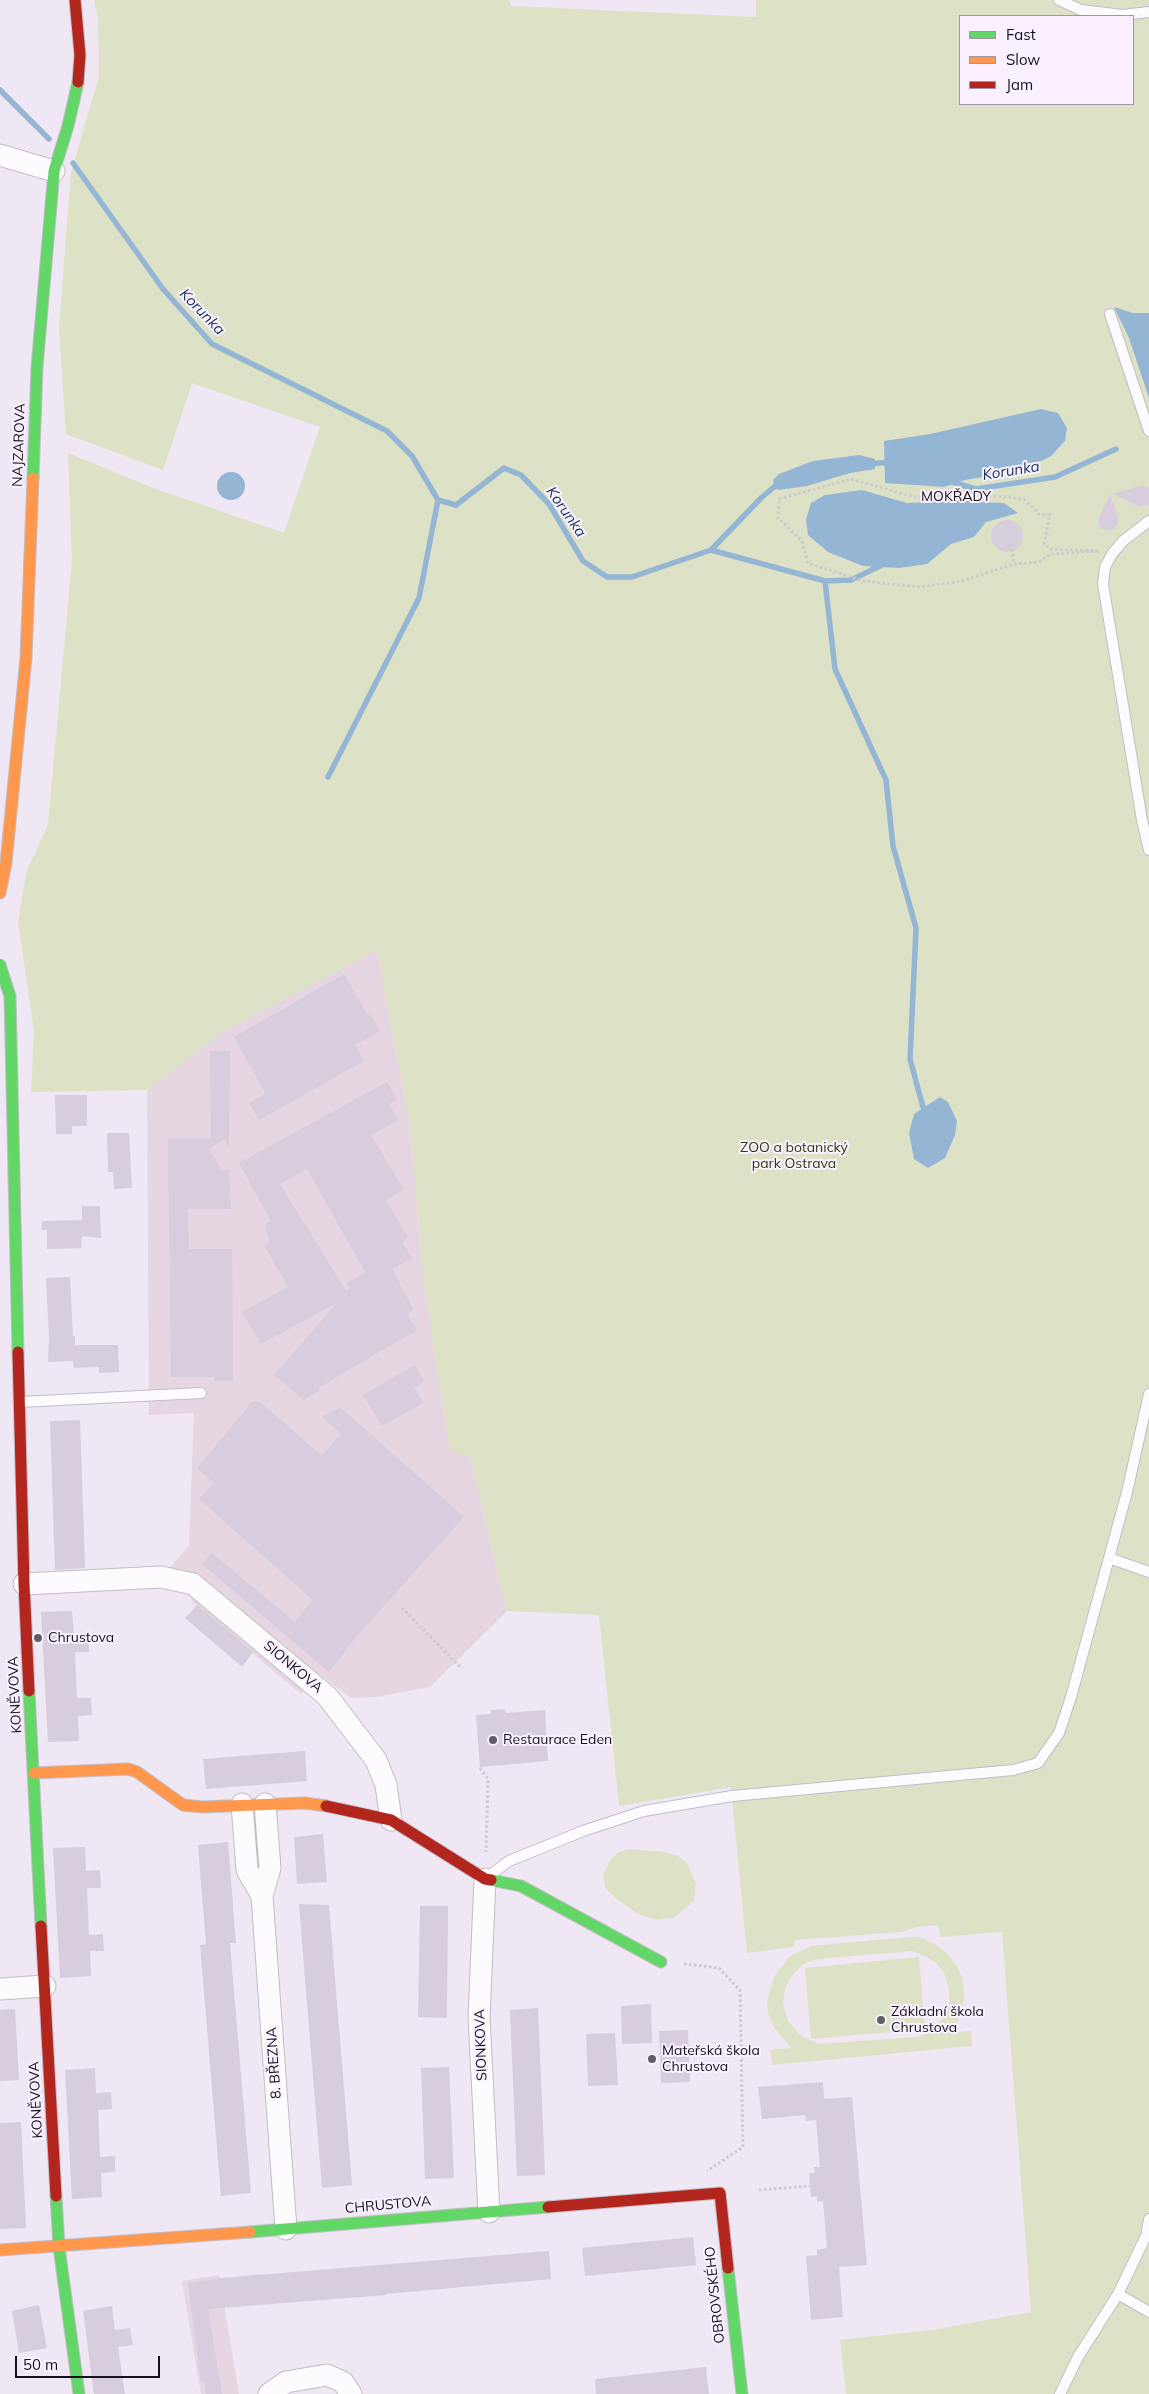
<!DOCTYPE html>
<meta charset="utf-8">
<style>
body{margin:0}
#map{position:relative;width:1149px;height:2394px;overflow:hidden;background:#efe7f3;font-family:Mulish,sans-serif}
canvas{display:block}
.legend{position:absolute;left:959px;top:15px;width:175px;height:90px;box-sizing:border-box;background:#faf0ff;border:1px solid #9f97a3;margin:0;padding:6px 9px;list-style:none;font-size:15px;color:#17121a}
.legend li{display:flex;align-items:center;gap:10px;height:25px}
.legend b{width:25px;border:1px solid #9f97a3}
.scale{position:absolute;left:15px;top:2356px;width:145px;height:22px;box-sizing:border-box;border:2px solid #17121a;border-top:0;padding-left:6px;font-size:15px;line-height:18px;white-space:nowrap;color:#17121a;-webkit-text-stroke:4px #faf0ff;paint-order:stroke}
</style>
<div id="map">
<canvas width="1149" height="2394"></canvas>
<ul class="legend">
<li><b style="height:6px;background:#63d668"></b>Fast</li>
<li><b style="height:6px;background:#ff974d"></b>Slow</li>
<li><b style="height:6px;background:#b3261e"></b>Jam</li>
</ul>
<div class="scale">50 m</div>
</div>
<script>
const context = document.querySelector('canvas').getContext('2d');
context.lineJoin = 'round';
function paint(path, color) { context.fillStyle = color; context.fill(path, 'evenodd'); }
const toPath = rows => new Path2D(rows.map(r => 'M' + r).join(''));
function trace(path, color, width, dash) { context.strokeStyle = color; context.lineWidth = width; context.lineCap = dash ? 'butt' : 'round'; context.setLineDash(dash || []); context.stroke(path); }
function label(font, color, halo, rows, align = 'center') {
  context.font = font + ' Mulish,sans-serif'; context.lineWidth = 4; context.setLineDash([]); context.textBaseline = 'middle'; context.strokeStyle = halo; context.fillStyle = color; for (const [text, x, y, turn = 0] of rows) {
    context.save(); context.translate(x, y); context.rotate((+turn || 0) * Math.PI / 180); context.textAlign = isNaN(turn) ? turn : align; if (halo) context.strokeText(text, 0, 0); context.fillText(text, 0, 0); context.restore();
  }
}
const industrial = toPath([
 [377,950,410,1126,424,1282,450,1450,470,1457,507,1611,430,1687,376,1697,351,1698,320,1674,301,1694,191,1601,207,1580,167,1571,189,1545,194,1413,149,1415,147,1090,224,1031],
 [219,2275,239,2394,201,2394,182,2281]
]);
const green = toPath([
 [94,0,509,0,511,6,756,17,756,0,1149,0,1149,2394,846,2394,840,2340,932,2330,1031,2312,1002,1932,940,1937,938,1925,916,1927,901,1932,795,1940,794,1947,747,1953,731,1787,619,1806,599,1615,507,1611,470,1457,450,1451,424,1282,410,1126,377,950,224,1031,147,1090,31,1092,34,1031,18,922,26,873,48,824,72,561,68,453,156,489,284,533,320,427,192,383,163,470,66,434,59,328,71,172,99,77,98,19],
 [960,16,1133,16,1133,104,960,104],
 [630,1849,664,1852,678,1856,687,1863,696,1883,694,1901,675,1917,658,1920,638,1914,618,1900,606,1889,603,1874,612,1858,619,1852],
 [910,1937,920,1937,936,1945,947,1953,956,1965,963,1979,964,1999,958,2021,949,2033,971,2031,972,2046,772,2065,770,2050,791,2048,773,2026,768,2013,767,2001,775,1975,790,1956,811,1946],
 [912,1951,927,1957,937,1964,944,1973,949,1988,949,2003,943,2018,926,2034,916,2037,818,2044,800,2035,788,2021,783,2003,785,1988,794,1973,804,1964,818,1959],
 [919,1957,925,2029,811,2039,805,1968]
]);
const water = toPath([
 [1114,307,1133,313,1149,313,1149,398,1129,338],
 [1041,409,1058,413,1067,428,1065,441,1051,456,1021,471,965,480,944,487,885,483,884,441,930,434],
 [859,455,875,459,875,469,850,473,807,486,779,490,774,487,773,480,779,474,813,461],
 '217 486a14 14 0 1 1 28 0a14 14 0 1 1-28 0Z',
 [862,490,907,503,953,501,1004,503,1018,513,986,522,974,537,951,544,927,564,899,568,863,566,828,552,808,535,806,520,811,503,825,495],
 [940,1097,948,1102,957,1121,955,1135,945,1158,928,1168,914,1159,909,1133,914,1114]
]);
const stream = toPath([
 [0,90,49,139],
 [73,163,163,289,212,344,387,431,412,456,438,500,456,505,504,468,521,475,549,504,583,561,607,577,632,577,711,550,825,581,851,580,884,564],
 [870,464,891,462],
 [948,481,976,489],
 [964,506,969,501,976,489,1055,477,1116,449],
 [711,550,762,497,774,487,781,485],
 [825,581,835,669,886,780,893,846,916,928,910,1059,923,1107],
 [328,777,419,598,438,500]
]);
const building = toPath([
 [1142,485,1149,488,1149,504,1140,507,1113,494],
 [1110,494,1119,521,1115,529,1108,531,1100,528,1098,520],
 '991 536a16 16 0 1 1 32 0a16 16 0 1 1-32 0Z',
 [344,974,368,1016,370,1014,380,1031,355,1045,364,1061,259,1120,249,1103,266,1094,234,1037],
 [210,1051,230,1051,229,1147,225,1139,209,1149,222,1172,229,1168,231,1209,188,1209,189,1249,232,1249,233,1381,214,1381,214,1377,171,1377,168,1138,211,1138],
 [387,1082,397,1100,389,1104,398,1120,371,1135,404,1190,386,1200,408,1238,402,1242,412,1258,392,1269,414,1310,407,1314,417,1330,318,1388,320,1390,304,1400,274,1375,337,1303,261,1344,242,1312,288,1287,264,1245,269,1243,265,1224,271,1221,239,1163],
 [307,1169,365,1272,347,1283,350,1288,346,1291,280,1184],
 [55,1095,87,1095,87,1126,72,1126,72,1134,56,1134],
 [107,1133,129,1133,132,1188,114,1189,113,1172,108,1172],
 [82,1206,100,1206,101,1238,82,1236,81,1248,47,1249,47,1230,42,1230,42,1221,82,1220],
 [70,1277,73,1336,75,1336,75,1345,118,1345,119,1372,99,1373,99,1367,74,1368,73,1361,48,1362,49,1337,46,1278],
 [415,1365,424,1382,414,1388,423,1403,382,1426,363,1395],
 [253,1401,259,1401,322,1456,341,1434,322,1417,340,1407,464,1517,356,1637,329,1672,202,1564,212,1553,295,1622,313,1600,199,1499,214,1483,197,1468],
 [80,1420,85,1568,55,1570,50,1421],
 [197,1605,253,1652,242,1667,185,1618],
 [72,1611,74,1635,88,1634,89,1652,75,1652,77,1698,91,1698,92,1715,78,1716,79,1741,48,1742,41,1612],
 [505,1709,506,1713,545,1710,548,1761,480,1767,476,1715,491,1714,491,1710],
 [305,1751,307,1781,206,1789,203,1759],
 [323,1834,327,1882,297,1884,294,1837],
 [228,1842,236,1943,230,1943,251,2193,221,2196,200,1945,206,1944,198,1845],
 [85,1847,86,1871,100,1870,101,1888,87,1888,89,1935,103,1934,104,1951,90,1951,91,1976,60,1978,53,1848],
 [299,1904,329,1905,352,2185,322,2188],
 [420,1906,448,1906,447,2018,418,2017],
 [651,2004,652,2043,622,2044,621,2006],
 [538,2008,545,2175,517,2176,510,2010],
 [15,2009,19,2080,0,2081,0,2010],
 [688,2030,690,2082,661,2083,659,2031],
 [615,2033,618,2085,588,2086,586,2034],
 [449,2067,454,2178,425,2179,421,2068],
 [95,2068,96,2093,111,2092,112,2109,98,2110,100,2157,115,2156,115,2172,101,2173,102,2197,72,2199,65,2070],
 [823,2082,824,2099,852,2097,867,2265,839,2267,843,2317,811,2320,806,2256,817,2255,817,2250,827,2248,823,2201,817,2202,817,2196,811,2197,809,2173,815,2173,814,2167,820,2167,816,2120,806,2121,805,2115,762,2119,758,2087],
 [21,2122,26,2228,0,2229,0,2123],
 [693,2237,696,2265,585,2276,582,2248],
 [549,2251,551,2279,386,2294,386,2295,208,2309,222,2394,206,2394,204,2381,201,2382,188,2283,220,2278],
 [39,2305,47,2348,19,2353,12,2311],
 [112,2306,115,2330,130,2328,133,2345,118,2347,125,2394,94,2394,83,2311],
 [706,2367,709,2394,596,2394,595,2379]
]);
const path = toPath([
 [1011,544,1014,564],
 [1099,551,1051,554,1039,562,1014,564,962,581,919,587,863,581,808,563,802,541,778,518,779,499,851,479,914,497,960,495,1011,497,1025,500,1039,514,1050,515,1044,544,1050,549,1099,551],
 [402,1608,462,1669],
 [480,1768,488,1779,486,1852],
 [684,1964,719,1968,740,1990,743,2147,707,2171],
 [759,2190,810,2186]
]);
const lane = toPath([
 [1059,0,1081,10,1122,15,1149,12],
 [1110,314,1149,431],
 [1149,521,1123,541,1112,554,1105,567,1103,584,1142,820,1149,850],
 [1149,1394,1127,1492,1109,1558,1149,1572],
 [20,1402,201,1393],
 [490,1875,509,1861,583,1831,644,1811,732,1796,1013,1770,1038,1763,1059,1733,1071,1697,1109,1558],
 [1118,2294,1149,2312],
 [1060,2394,1078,2357,1118,2294,1146,2236,1149,2219]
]);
const street = toPath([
 [0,155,54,171],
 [24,1584,161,1577,193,1584,327,1696,376,1760,386,1785,391,1820],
 [242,1804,247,1870,262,1896],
 [265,1804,270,1868,262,1896,286,2229],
 [485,1879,479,2017,489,2212],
 [0,1989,45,1986],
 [269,2394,286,2382,327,2375,343,2382,351,2394]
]);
const fast = toPath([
 [33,478,37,367,54,171,68,126,78,82],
 [0,965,10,996,18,1352],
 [29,1691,41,1926],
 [491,1880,521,1886,661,1962],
 [56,2196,59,2247,79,2394],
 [250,2232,548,2207],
 [728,2268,742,2394]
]);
const slow = toPath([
 [0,893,6,863,26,658,33,478],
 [34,1773,128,1769,137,1772,183,1805,202,1807,305,1803,326,1806],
 [0,2250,250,2232]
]);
const jam = toPath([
 [75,0,80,55,78,82],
 [18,1352,24,1584,29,1691],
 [326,1806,391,1820,485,1879,491,1880],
 [41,1926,56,2196],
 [548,2207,720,2193,728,2268]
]);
const markers = [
 [38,1638,5,"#635d66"],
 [493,1740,5,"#635d66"],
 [881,2020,5,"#635d66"],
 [652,2059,5,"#635d66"]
];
const streetNames = [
 ["NAJZAROVA",19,445,-88],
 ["MOKŘADY",956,497],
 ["SIONKOVA",293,1667,40],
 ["KONĚVOVA",15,1695,-93],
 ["SIONKOVA",481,2045,-92],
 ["8. BŘEZNA",274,2063,-94],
 ["KONĚVOVA",36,2100,-93],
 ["CHRUSTOVA",388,2205,-5],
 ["OBROVSKÉHO",715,2295,-96]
];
const parkNames = [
 ["ZOO a botanický",794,1148],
 ["park Ostrava",794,1164]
];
const poiNames = [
 ["Chrustova",48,1638],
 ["Restaurace Eden",503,1740],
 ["Základní škola",891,2012],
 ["Chrustova",891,2028],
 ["Mateřská škola",662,2051],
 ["Chrustova",662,2067]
];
const waterNames = [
 ["Korunka",202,312,46],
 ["Korunka",1011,471,-9],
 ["Korunka",566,512,55]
];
paint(industrial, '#e5d6e1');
paint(green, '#dde2c6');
paint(water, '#95b5d5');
trace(stream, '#95b5d5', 5.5);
paint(building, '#d7cddc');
trace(lane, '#c3bdc6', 12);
trace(street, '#c3bdc6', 23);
trace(fast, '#c3bdc6', 13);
trace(slow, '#c3bdc6', 13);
trace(jam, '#c3bdc6', 13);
trace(path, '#cdcace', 3, [2.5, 2.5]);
trace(lane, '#fdfbfd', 10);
trace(street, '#fdfbfd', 21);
trace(fast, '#63d668', 11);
trace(slow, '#ff974d', 11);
trace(jam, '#b3261e', 11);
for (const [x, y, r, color] of markers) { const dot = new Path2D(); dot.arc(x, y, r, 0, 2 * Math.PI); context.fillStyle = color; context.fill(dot); trace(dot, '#faf0ff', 2); }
label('14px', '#17121a', '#faf0ff', streetNames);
label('14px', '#323a0d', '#faf0ff', parkNames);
label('14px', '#17121a', '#faf0ff', poiNames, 'left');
label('italic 15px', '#123754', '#faf0ff', waterNames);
</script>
